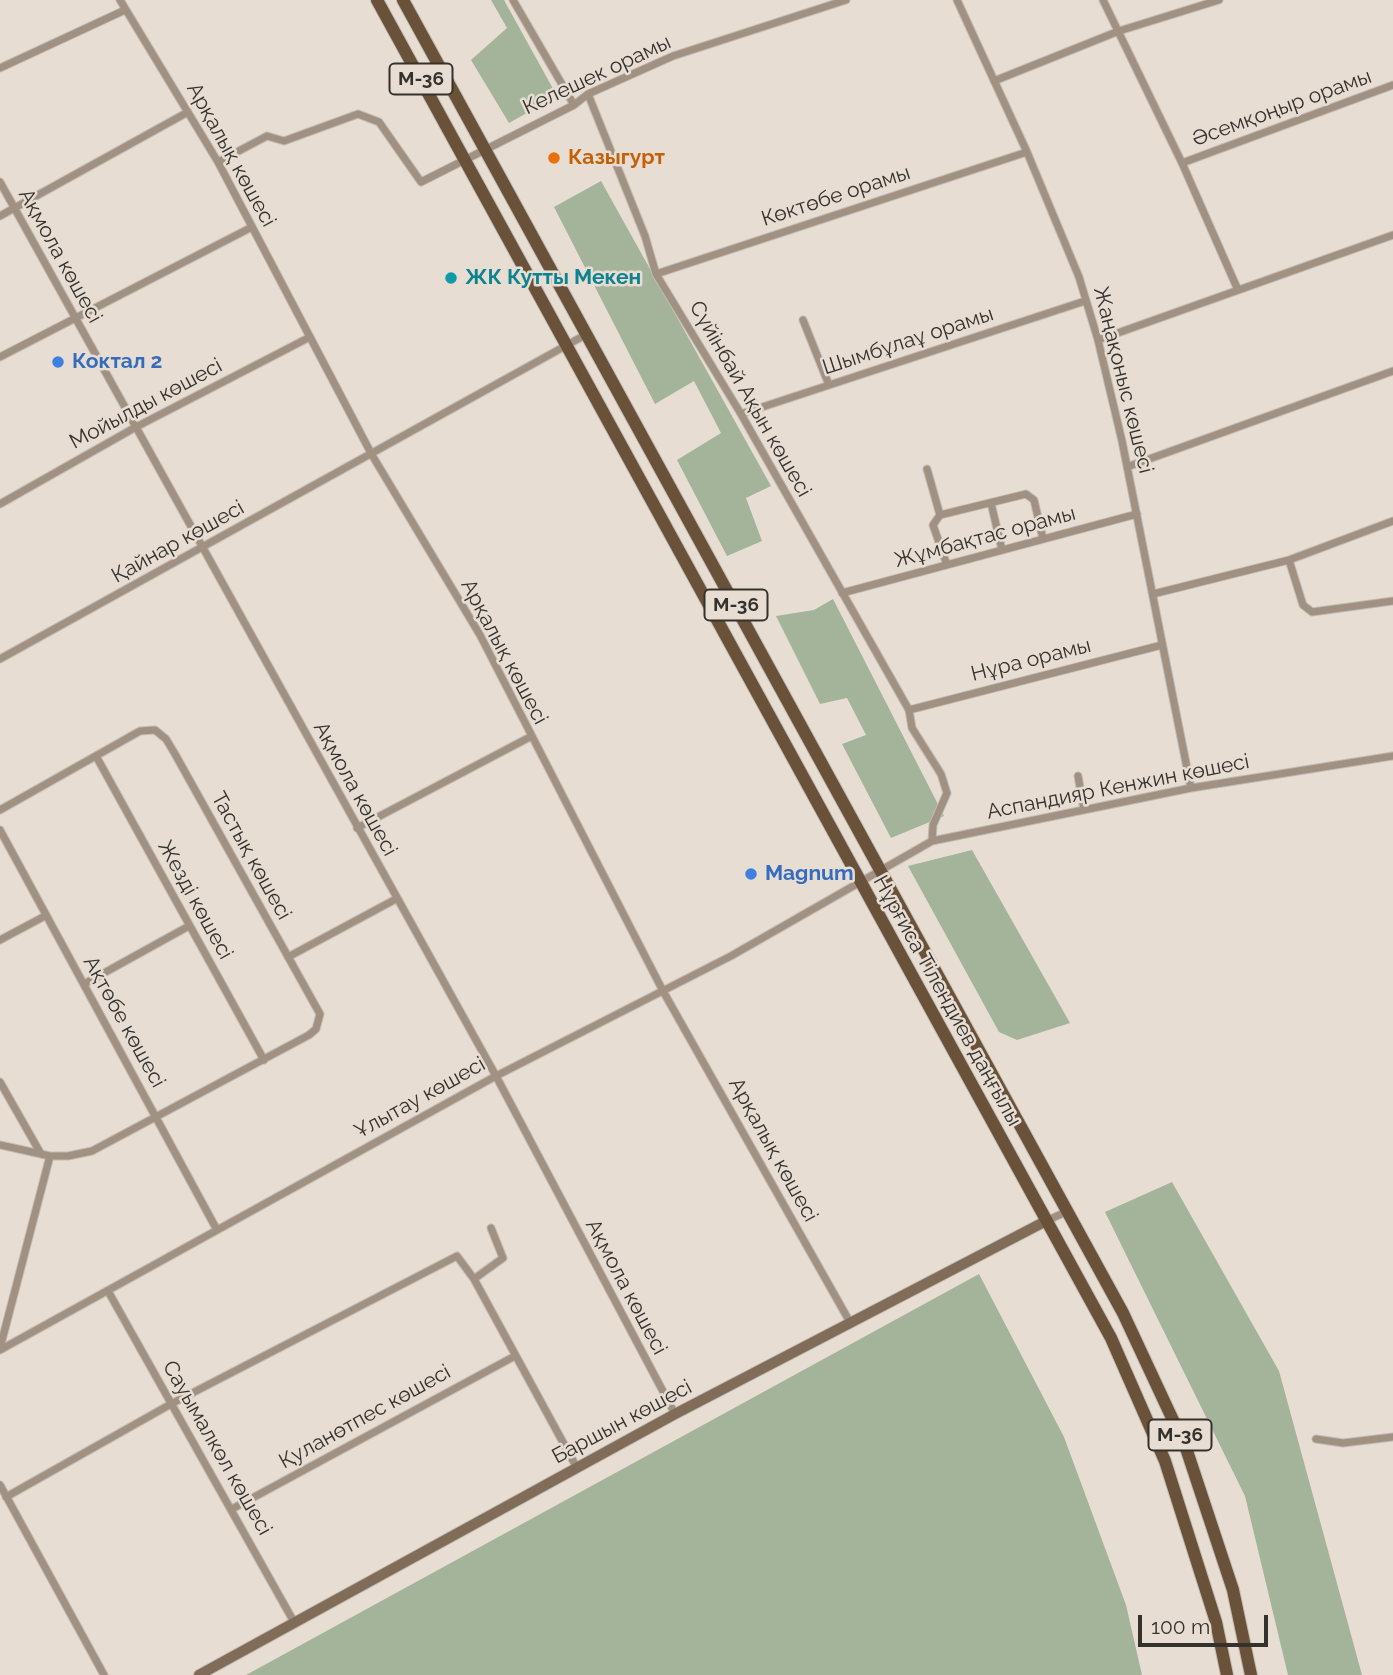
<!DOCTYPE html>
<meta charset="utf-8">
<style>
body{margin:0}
#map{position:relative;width:1393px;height:1675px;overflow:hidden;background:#e7ddd3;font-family:Raleway,sans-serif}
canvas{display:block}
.scale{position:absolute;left:1138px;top:1615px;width:130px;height:32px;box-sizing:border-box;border:4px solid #35312d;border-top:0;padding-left:9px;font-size:21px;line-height:24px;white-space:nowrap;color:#35312d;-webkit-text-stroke:5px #e7ddd3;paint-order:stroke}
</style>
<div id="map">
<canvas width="1393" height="1675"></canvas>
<div class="scale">100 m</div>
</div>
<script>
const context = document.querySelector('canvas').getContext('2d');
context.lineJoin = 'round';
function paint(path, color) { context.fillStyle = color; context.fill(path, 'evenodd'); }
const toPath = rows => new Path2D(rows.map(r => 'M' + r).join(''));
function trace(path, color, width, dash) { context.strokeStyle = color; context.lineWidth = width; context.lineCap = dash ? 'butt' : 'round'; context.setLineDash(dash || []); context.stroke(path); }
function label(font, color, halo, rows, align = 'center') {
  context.font = font + ' Raleway,sans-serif'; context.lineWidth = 5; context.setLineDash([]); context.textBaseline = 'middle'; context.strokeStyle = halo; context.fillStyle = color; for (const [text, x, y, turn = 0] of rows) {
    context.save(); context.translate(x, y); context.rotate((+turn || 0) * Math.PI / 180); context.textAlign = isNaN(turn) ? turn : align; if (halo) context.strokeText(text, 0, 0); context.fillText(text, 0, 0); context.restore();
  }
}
const green = toPath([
 [491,0,504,0,557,96,509,123,471,60,507,28],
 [601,181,771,486,746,498,762,541,727,556,677,460,721,433,694,381,655,404,554,207],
 [833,599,944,816,891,838,842,744,866,735,847,698,820,704,776,616,814,610],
 [972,850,1070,1023,1017,1040,999,1032,908,866],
 [1172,1182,1279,1371,1362,1675,1288,1675,1245,1496,1105,1212],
 [979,1274,1064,1437,1126,1605,1142,1675,246,1675]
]);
const street = toPath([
 [120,0,218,162,372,455,480,635,663,991,851,1324],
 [513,0,574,105],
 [957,0,1027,152,1079,277,1098,340,1122,441,1191,788],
 [1103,0,1182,163,1238,290],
 [0,68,125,10],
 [994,81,1119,31,1219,0],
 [588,94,645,236,656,274,741,414,909,710,912,728,941,774,947,793,933,825,932,841],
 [218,162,267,136,284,141,358,114,379,122,421,182,574,105,588,94,673,56,846,0],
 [1182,163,1393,85],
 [0,182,496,1076,675,1414],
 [0,216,188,112],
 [656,274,1027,152],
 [803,320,829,385],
 [1098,340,1393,235],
 [0,357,252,227],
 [741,414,1085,301],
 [1127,467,1393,371],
 [927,469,940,515],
 [991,503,1002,550],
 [0,504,136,427,310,337],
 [1289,560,1393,521],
 [947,565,933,525,940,515,1026,494,1034,500,1043,539],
 [842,593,1137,514],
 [1153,594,1289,560,1303,605,1312,612,1393,601],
 [0,659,587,334],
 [909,710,1162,645],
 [96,756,264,1060],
 [1078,776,1084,810],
 [0,810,140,731,155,730,166,739,175,754,320,1014,316,1029,309,1035,92,1151,68,1156,50,1156,0,1145],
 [357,828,530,737],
 [0,830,217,1230],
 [0,940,45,916],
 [288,957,396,899],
 [84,984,189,926],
 [0,1082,41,1154],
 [1046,1221,1068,1211],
 [474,1279,503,1258,491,1228],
 [108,1291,294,1622],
 [0,1348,50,1156],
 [0,1350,496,1076,731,956,932,841,1191,788,1393,756],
 [1316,1439,1343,1443,1393,1437],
 [0,1485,104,1675],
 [6,1497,171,1404,457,1256,474,1279,577,1468],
 [232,1509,515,1356]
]);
const secondary = toPath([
 [199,1675,675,1414,1046,1221]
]);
const primary = toPath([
 [377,0,1111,1338,1165,1461,1216,1622,1227,1675],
 [403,0,1123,1313,1186,1448,1233,1590,1251,1675]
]);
const markers = [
 [554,158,7,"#e8710a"],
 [451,278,7,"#0f9aa8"],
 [58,362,7,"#3f7fe0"],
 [751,874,7,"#3f7fe0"]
];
const shields = [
 [421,79,63],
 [736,605,63],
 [1180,1435,63]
];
const shieldNames = [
 ["M-36",421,79],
 ["M-36",736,605],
 ["M-36",1180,1435]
];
const streetNames = [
 ["Келешек орамы",597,75,-25],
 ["Әсемқоңыр орамы",1282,108,-20],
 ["Арқалық көшесі",231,155,61],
 ["Көктөбе орамы",836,196,-18],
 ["Ақмола көшесі",60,256,61],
 ["Шымбұлаұ орамы",908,341,-18],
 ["Жаңақоныс көшесі",1123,380,76],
 ["Сүйінбай Ақын көшесі",750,399,60],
 ["Мойылды көшесі",146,404,-28],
 ["Жұмбақтас орамы",985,537,-15],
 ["Қайнар көшесі",178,542,-29],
 ["Арқалық көшесі",504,652,62],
 ["Нұра орамы",1031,660,-14],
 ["Аспандияр Кенжин көшесі",1118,787,-11],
 ["Ақмола көшесі",355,789,61],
 ["Тастық көшесі",251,856,61],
 ["Жезді көшесі",195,900,61],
 ["Нұрғиса Тілендиев даңғылы",947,1001,61],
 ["Ақтөбе көшесі",124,1022,61],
 ["Ұлытау көшесі",420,1098,-29],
 ["Арқалық көшесі",773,1150,61],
 ["Ақмола көшесі",626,1287,62],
 ["Қуланөтпес көшесі",365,1417,-29],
 ["Баршын көшесі",622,1422,-28],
 ["Сауымалкөл көшесі",217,1448,60]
];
const foodNames = [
 ["Казыгурт",568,158]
];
const cultureNames = [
 ["ЖК Кутты Мекен",465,278]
];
const shopNames = [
 ["Коктал 2",72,362],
 ["Magnum",765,874]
];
paint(green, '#a4b49a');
trace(street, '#c3bbb2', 9);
trace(secondary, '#c3bbb2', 12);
trace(primary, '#c3bbb2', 14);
trace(street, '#a09183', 7);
trace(secondary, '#806c58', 10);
trace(primary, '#6a5139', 12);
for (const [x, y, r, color] of markers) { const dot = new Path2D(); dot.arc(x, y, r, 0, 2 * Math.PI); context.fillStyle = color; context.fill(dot); trace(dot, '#e7ddd3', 2.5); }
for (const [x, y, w] of shields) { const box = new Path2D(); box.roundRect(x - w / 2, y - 15.5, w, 31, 5); context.fillStyle = '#e7ddd3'; context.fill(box); trace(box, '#35312d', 2); }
label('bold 19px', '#35312d', null, shieldNames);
label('21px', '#35312d', '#e7ddd3', streetNames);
label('bold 21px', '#c56008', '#e7ddd3', foodNames, 'left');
label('bold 21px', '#0d838f', '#e7ddd3', cultureNames, 'left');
label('bold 21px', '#366cbe', '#e7ddd3', shopNames, 'left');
</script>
